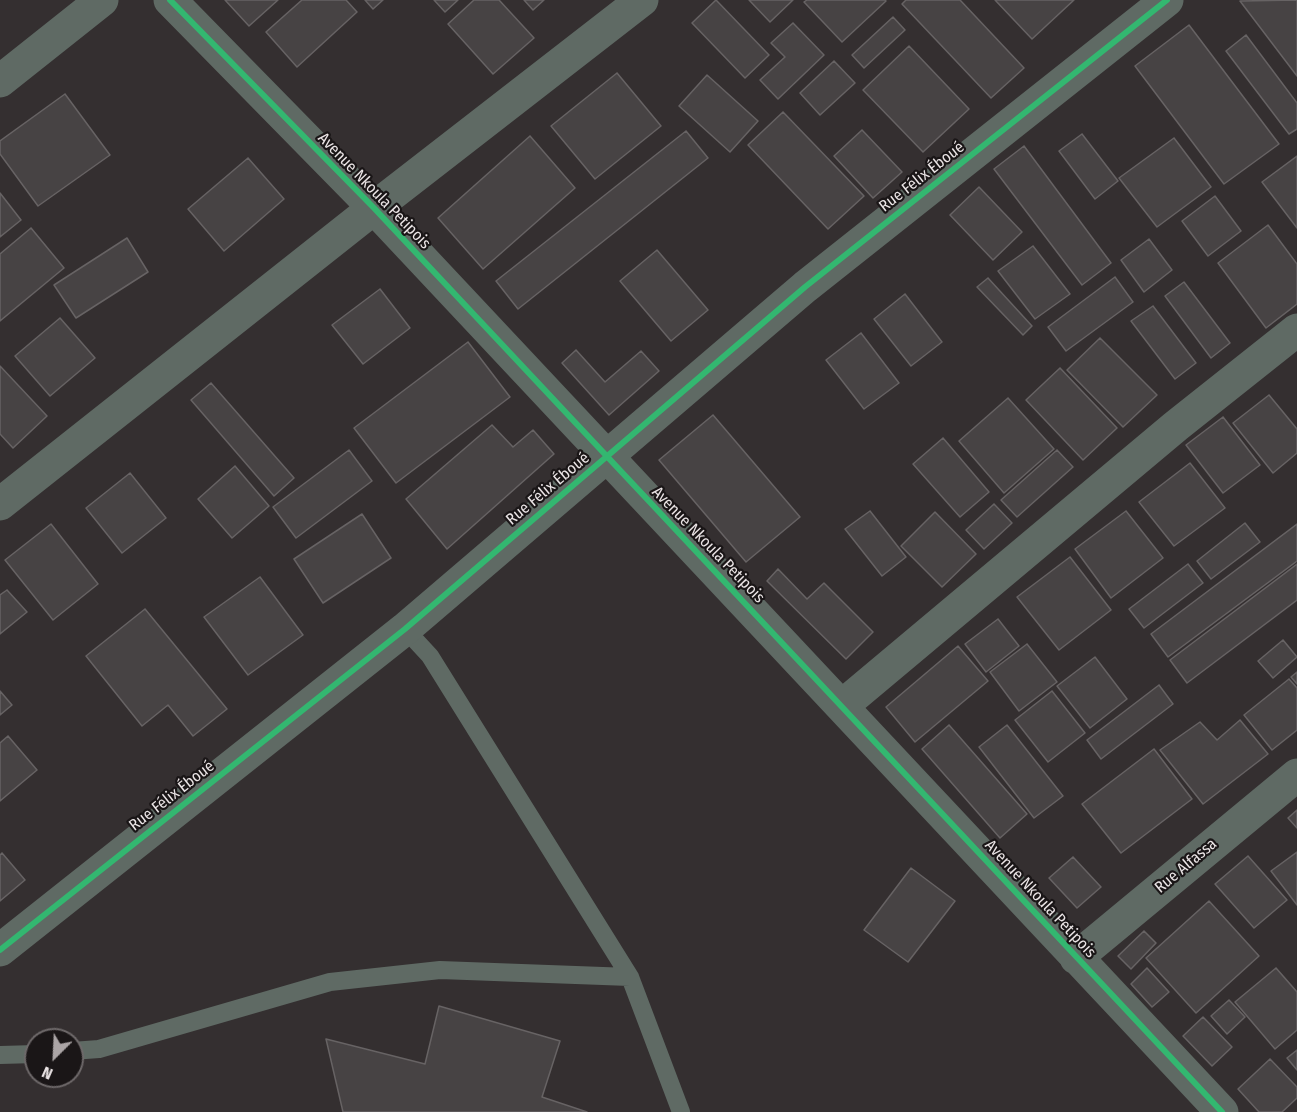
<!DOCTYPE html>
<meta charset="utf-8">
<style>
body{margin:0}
#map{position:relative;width:1297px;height:1112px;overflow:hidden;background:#342f30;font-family:"Fira Sans Condensed",sans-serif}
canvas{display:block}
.north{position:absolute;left:24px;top:1028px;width:60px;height:60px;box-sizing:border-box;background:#1a1617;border:2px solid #6e696a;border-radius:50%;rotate:204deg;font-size:16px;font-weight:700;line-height:24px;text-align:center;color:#ebe5e6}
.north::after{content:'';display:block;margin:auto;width:21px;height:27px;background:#aba5a6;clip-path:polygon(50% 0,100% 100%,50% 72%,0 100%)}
</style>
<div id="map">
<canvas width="1297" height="1112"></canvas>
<div class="north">N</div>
</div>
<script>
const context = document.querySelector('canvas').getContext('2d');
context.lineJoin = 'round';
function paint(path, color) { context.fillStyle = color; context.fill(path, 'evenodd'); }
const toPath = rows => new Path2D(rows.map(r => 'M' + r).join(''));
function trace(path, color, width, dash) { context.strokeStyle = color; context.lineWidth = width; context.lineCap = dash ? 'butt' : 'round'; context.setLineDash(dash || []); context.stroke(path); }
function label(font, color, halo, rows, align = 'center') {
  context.font = font + ' "Fira Sans Condensed",sans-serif'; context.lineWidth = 4.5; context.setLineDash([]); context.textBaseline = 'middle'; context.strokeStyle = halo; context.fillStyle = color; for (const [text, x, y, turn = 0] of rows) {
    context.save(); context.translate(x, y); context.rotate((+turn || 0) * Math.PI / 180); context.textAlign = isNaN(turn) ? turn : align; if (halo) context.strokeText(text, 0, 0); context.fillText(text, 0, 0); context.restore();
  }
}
const building = toPath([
 [225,0,278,0,249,26,225,0],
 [302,0,346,0,357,12,297,67,266,32,302,0],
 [365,0,383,0,373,9,365,0],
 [434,0,458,0,445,12,434,0],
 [474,0,499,0,534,38,493,74,448,24,474,0],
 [524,0,544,0,533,10,524,0],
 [716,0,769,55,745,78,692,23,716,0],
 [749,0,793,0,770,22,749,0],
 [807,0,885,0,886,1,842,42,804,2,807,0],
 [906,0,960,0,1024,68,991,98,902,4,906,0],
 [995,0,1074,0,1032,39,995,0],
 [1297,0,1297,76,1240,1,1297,0],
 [893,17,905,30,864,68,852,55,893,17],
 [793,23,824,55,778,99,760,80,785,57,771,43,793,23],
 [1189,25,1279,144,1224,184,1135,66,1189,25],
 [1246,35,1297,103,1297,129,1289,134,1226,51,1246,35],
 [909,46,969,109,923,152,863,90,909,46],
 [834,61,855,83,820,115,800,93,834,61],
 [617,73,661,126,595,179,551,126,617,73],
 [707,75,758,121,730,152,679,106,707,75],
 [65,94,110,155,38,206,0,154,0,141,65,94],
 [783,112,864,196,828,229,748,145,783,112],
 [862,130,902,172,873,198,834,156,862,130],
 [686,131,708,158,518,309,496,281,686,131],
 [1082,134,1118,181,1095,199,1059,151,1082,134],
 [530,136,575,188,483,269,438,218,530,136],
 [1174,138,1211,187,1157,227,1119,178,1174,138],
 [1024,146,1111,263,1082,285,994,169,1024,146],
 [1297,156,1297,228,1262,182,1297,156],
 [248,158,284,199,224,251,188,209,248,158],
 [979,187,1022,232,993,260,950,215,979,187],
 [0,193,21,220,0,237,0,193],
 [1215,196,1241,231,1208,256,1182,221,1215,196],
 [1268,225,1297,264,1297,304,1266,328,1218,263,1268,225],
 [31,228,64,268,0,321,0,254,31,228],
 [127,238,148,272,76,318,54,285,127,238],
 [1149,239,1172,270,1144,292,1121,260,1149,239],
 [1033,246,1070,294,1035,319,998,271,1033,246],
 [657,250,708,310,671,341,620,281,657,250],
 [1115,277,1133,302,1066,351,1048,327,1115,277],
 [988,278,1032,326,1023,335,977,287,988,278],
 [1184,282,1230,343,1211,358,1165,296,1184,282],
 [380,289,410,328,363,364,332,325,380,289],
 [905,294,942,342,911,366,874,319,905,294],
 [1153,306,1196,363,1175,379,1131,321,1153,306],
 [60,318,95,358,50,396,15,356,60,318],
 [861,333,899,383,864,409,826,360,861,333],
 [1100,338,1157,395,1123,427,1067,370,1100,338],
 [468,342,510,397,396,483,354,428,468,342],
 [576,350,605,382,641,351,659,371,609,415,562,363,576,350],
 [0,366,47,416,13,448,0,434,0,366],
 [1060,368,1117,428,1083,460,1026,400,1060,368],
 [211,383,294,478,274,496,191,400,211,383],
 [1269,395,1297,429,1297,453,1273,473,1233,423,1269,395],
 [1008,398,1054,449,1004,493,959,441,1008,398],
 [713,415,800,517,746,562,659,460,713,415],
 [1223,417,1260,465,1223,493,1186,445,1223,417],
 [492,425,513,447,533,430,554,454,447,549,406,499,492,425],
 [943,438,989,492,960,517,913,464,943,438],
 [349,450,372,481,296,538,273,507,349,450],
 [1057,450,1073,467,1017,517,1001,500,1057,450],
 [1190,463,1225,508,1174,546,1139,502,1190,463],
 [235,466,269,506,232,538,198,499,235,466],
 [130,473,166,518,122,553,86,508,130,473],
 [994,504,1012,523,984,549,966,530,994,504],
 [870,511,906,557,882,576,845,529,870,511],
 [1126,511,1163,558,1111,598,1075,549,1126,511],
 [935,512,976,554,942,587,901,546,935,512],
 [362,514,391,558,323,603,294,559,362,514],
 [1245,523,1260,542,1211,579,1197,561,1245,523],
 [51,524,98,584,53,620,5,560,51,524],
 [1297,524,1297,561,1168,657,1151,634,1297,524],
 [1070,557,1111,610,1059,650,1017,597,1070,557],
 [1188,564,1203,583,1144,628,1129,609,1188,564],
 [1297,564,1297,600,1187,683,1170,660,1297,564],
 [778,569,807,599,824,583,873,632,846,659,767,581,778,569],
 [260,577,303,635,248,675,204,617,260,577],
 [7,590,27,612,0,634,0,595,7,590],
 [145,609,227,709,193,736,168,705,142,726,86,656,145,609],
 [998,619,1019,646,986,672,965,644,998,619],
 [1283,640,1297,657,1273,678,1258,661,1283,640],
 [1027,644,1057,682,1019,711,990,672,1027,644],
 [958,646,988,681,915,742,886,707,958,646],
 [1095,657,1127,699,1090,728,1057,686,1095,657],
 [1297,672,1297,684,1291,677,1297,672],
 [1289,679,1297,688,1297,730,1272,750,1244,715,1289,679],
 [1159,685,1173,704,1101,759,1087,740,1159,685],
 [0,691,12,705,0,715,0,691],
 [1052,691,1085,733,1048,762,1015,720,1052,691],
 [1240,720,1268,754,1203,804,1160,750,1200,722,1217,740,1240,720],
 [949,725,1027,814,1000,838,922,749,949,725],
 [1007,725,1063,796,1034,818,979,747,1007,725],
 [8,736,37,770,0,801,0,743,8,736],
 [1154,749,1192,799,1121,853,1082,804,1154,749],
 [1297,810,1297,828,1288,818,1297,810],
 [1297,852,1297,905,1271,871,1297,852],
 [2,853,25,880,0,901,0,855,2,853],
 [1248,856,1287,900,1254,928,1215,884,1248,856],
 [1073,857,1101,887,1077,908,1049,878,1073,857],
 [911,868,955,901,908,962,864,930,911,868],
 [1209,901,1259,956,1196,1013,1146,958,1209,901],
 [1144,931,1156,943,1131,969,1118,956,1144,931],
 [1147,968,1169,992,1152,1007,1131,984,1147,968],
 [1276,968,1297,992,1297,1030,1275,1049,1235,1002,1276,968],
 [1229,1000,1245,1017,1227,1034,1211,1016,1229,1000],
 [439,1006,560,1041,542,1097,587,1112,343,1112,326,1039,425,1064,439,1006],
 [1203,1017,1232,1047,1212,1066,1183,1036,1203,1017],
 [1297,1050,1297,1070,1287,1058,1297,1050],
 [1270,1059,1297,1087,1297,1098,1282,1112,1259,1112,1238,1089,1270,1059]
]);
const service = toPath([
 [405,629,430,656,630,977,681,1112],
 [72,1051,99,1049,330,982,440,970,630,977],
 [0,1055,36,1054]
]);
const minor = toPath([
 [170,0,374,208,1222,1112],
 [0,81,102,0],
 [0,504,374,208,642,0],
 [842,706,1176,426,1297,330],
 [0,950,405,629,805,287,1167,0],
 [1076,958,1297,775]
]);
const cycleway = toPath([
 [170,0,374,208,1222,1112],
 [0,950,405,629,805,287,1167,0]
]);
const streetNames = [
 ["Rue Félix Éboué",922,177,-38],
 ["Avenue Nkoula Petipois",374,191,46],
 ["Rue Félix Éboué",548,489,-40],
 ["Avenue Nkoula Petipois",708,545,46],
 ["Rue Félix Éboué",172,796,-38],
 ["Rue Alfassa",1186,866,-40],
 ["Avenue Nkoula Petipois",1040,899,47]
];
paint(building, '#474344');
trace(building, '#676364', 1.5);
trace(service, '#5f6a64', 18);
trace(minor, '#5f6a64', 33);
trace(cycleway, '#33b770', 6);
label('16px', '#ebe5e6', '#1a1617', streetNames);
</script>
